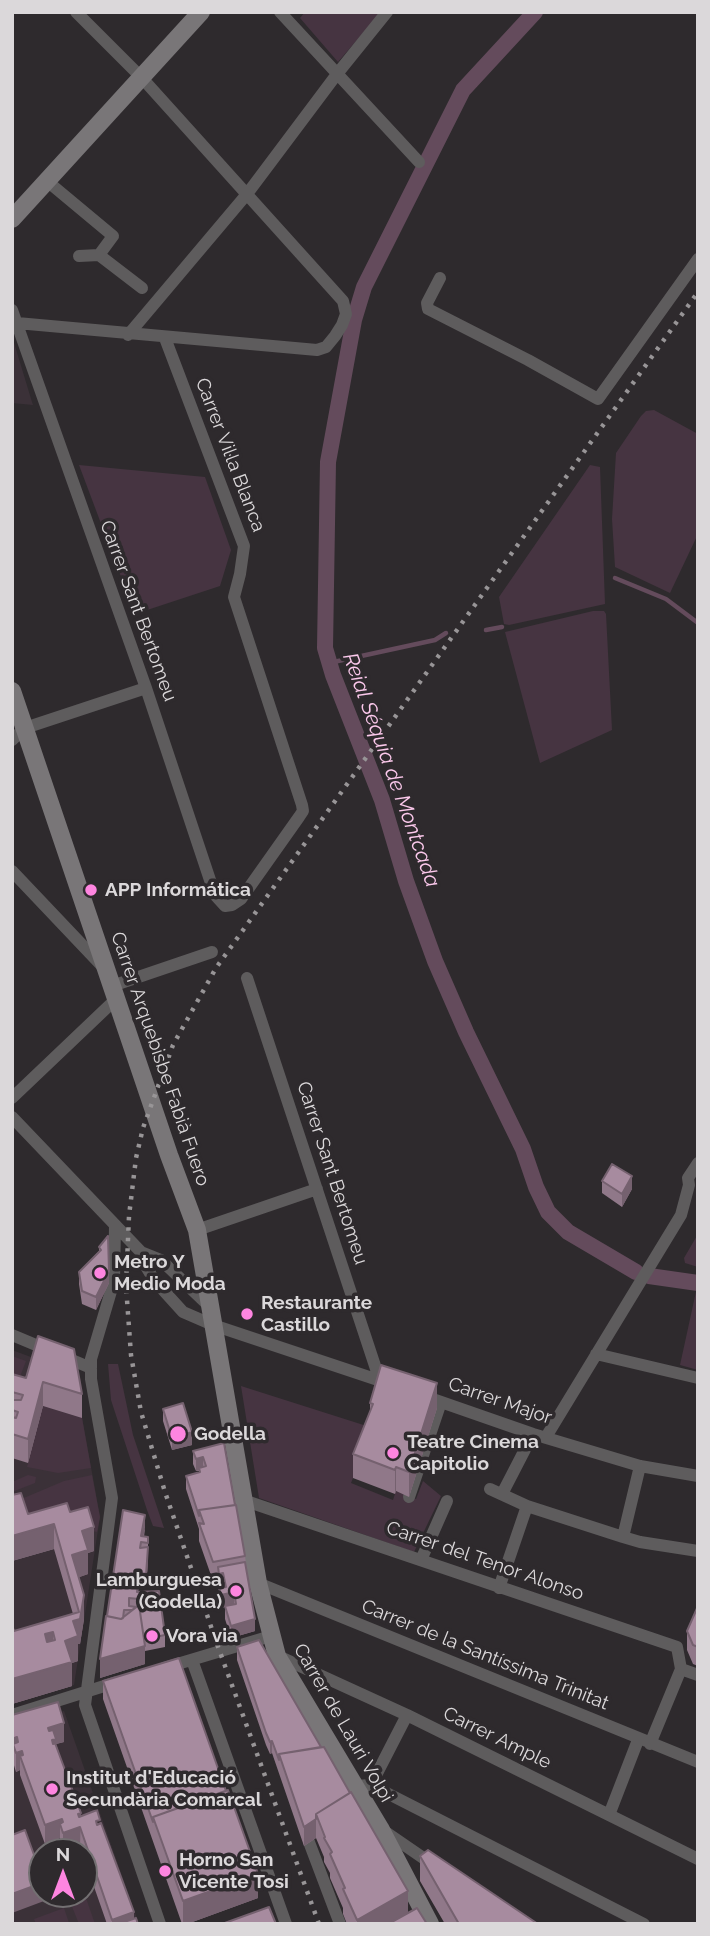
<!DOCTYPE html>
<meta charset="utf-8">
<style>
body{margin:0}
#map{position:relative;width:710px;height:1936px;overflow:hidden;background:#2e2a2d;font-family:Raleway,sans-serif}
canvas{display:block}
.frame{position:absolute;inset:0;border:14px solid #dbd8da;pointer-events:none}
.north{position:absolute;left:28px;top:1838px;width:70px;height:70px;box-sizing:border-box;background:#2e2a2d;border:2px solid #737072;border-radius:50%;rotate:0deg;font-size:19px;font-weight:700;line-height:28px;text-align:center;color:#dbd8da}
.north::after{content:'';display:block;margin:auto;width:24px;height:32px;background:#fe85e0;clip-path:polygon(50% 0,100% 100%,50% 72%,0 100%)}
</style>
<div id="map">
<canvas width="710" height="1936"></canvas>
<div class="frame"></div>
<div class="north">N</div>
</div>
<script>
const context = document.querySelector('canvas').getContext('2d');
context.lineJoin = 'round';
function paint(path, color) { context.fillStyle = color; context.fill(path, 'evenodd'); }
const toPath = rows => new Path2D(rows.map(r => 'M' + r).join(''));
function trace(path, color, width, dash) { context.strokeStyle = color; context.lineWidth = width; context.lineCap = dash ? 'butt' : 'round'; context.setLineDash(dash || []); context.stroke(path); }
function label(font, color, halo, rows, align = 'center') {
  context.font = font + ' Raleway,sans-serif'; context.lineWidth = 7; context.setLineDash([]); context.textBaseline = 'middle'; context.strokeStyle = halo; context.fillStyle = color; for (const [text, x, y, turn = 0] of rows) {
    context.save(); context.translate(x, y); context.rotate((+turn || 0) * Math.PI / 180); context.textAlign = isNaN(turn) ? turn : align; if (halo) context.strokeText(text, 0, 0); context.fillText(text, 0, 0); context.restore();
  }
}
const built = toPath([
 [12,336,32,402,33,405,12,403],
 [12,1350,74,1373,100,1517,74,1685,12,1704],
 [64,1711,139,1924,12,1924,12,1726],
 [42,1852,84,1852,84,1894,42,1894]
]);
const green = toPath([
 [305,12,381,12,338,62,300,18],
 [654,410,698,434,698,534,670,593,615,567,612,519,616,453,641,416,646,411],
 [79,465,205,477,231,550,220,586,135,614],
 [590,465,600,467,605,604,509,625,504,624,499,597],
 [593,611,604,611,606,614,612,730,540,763,505,632],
 [698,1234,698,1267,685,1263,684,1258],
 [697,1287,698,1287,698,1370,680,1365],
 [12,1356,26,1361,13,1395,12,1394],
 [108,1364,118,1364,133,1435,164,1528,153,1526,147,1510,111,1400],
 [241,1386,373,1428,351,1483,393,1500,396,1491,416,1499,423,1481,441,1496,414,1552,259,1498],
 [43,1406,82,1418,91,1468,58,1473,27,1467],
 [28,1475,36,1477,35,1483,12,1492,12,1482],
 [92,1475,100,1517,97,1532,21,1517,12,1503,64,1481],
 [56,1846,58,1852,42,1852,42,1894,64,1894,44,1901,27,1856],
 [86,1898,95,1924,79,1924,71,1904],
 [64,1908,69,1923,36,1924,34,1919]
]);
const stream = toPath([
 [615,578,666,599,698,623],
 [486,630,502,627],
 [329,663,435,640,446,633]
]);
const canal = toPath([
 [535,12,463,90,364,287,354,320,328,462,325,648,333,675,382,800,406,881,435,961,466,1032,523,1149,536,1187,548,1212,568,1232,636,1272],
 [649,1276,698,1283]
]);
const street = toPath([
 [280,12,419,162],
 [47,181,113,236,99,255,79,256],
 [99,255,142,288],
 [440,278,427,303,428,309,528,360,598,399,698,259],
 [12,310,146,688,215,895,225,906,232,905,241,899,299,817,303,811,302,805,234,597,240,574,244,546,165,338],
 [17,323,317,350,326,347,335,336,342,325,346,314,343,301,142,78,76,12],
 [128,335,247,194,337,74,387,12],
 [12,740,25,728,146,688],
 [12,871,104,968],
 [247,978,380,1381],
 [112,986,212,952],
 [12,1098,116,999],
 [12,1117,141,1252],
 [115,1226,114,1281,91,1359,91,1379,112,1498,85,1705,160,1924],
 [197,1230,317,1189],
 [141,1252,144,1263,154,1280,183,1312,213,1325,390,1384],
 [141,1252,161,1260,210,1307],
 [12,1335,91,1368],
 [596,1354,698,1378],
 [421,1395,533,1434,640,1466,698,1476],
 [546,1437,681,1215,689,1185,688,1178,698,1163],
 [490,1489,527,1506,623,1537,640,1542,698,1551],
 [502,1494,533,1434],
 [409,1497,441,1402],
 [243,1500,677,1647,681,1669,698,1675],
 [623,1537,640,1466],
 [421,1560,447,1501],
 [258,1583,698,1762],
 [499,1588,527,1506],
 [278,1656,407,1715,698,1859],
 [192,1660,286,1924],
 [164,1668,271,1636],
 [12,1715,117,1682],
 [650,1744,681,1669],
 [371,1785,407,1715],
 [355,1786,371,1785,644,1924],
 [609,1815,638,1740],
 [384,1831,432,1864],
 [309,1842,340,1924]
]);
const secondary = toPath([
 [12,219,201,12],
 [12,691,169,1155,197,1230,258,1583,277,1656,380,1828,430,1924]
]);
const rail = toPath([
 [319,1924,217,1644,165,1492,141,1412,131,1355,126,1286,129,1216,136,1158,143,1128,173,1045,216,968,698,292]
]);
const wall = toPath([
 [602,1181,632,1189,622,1207,602,1193],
 [108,1236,109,1283,96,1310,82,1304,79,1284,79,1272,99,1251,99,1247],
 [38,1336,82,1394,82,1418,43,1406,28,1463,12,1458,12,1374,26,1378],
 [370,1403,437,1408,409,1497,396,1491,395,1494,353,1478,353,1454,370,1413],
 [163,1409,192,1445,172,1450,163,1421],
 [224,1443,235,1505,245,1556,255,1631,231,1638,225,1619,225,1607,221,1608,219,1601,219,1588,224,1587,223,1586,219,1586,218,1580,213,1581,199,1541,199,1529,186,1489,186,1476,199,1473,199,1471,196,1471,193,1464,193,1451],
 [12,1495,28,1514,70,1512,94,1551,88,1553,88,1574,79,1577,84,1619,80,1644,78,1644,78,1661,72,1663,72,1686,12,1704,12,1625,14,1631,73,1614,54,1549,12,1561],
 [145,1528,144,1537,148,1537,148,1560,146,1588,139,1587,138,1592,165,1635,165,1647,145,1651,145,1664,100,1678,107,1616],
 [698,1606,698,1666,693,1664,687,1650,687,1631],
 [237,1647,408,1913,427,1924,347,1924,343,1914,343,1908,330,1878,330,1873,324,1862,324,1857,316,1838,304,1846,272,1753,270,1754,266,1745,237,1660],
 [103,1681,258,1898,187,1924,182,1924,103,1699],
 [12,1715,64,1742,56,1744,81,1817,100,1824,134,1918,138,1924,107,1924,84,1858,84,1852,82,1852,80,1846,63,1852,60,1838,45,1844,20,1775,20,1770,16,1772,13,1762],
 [420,1856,538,1924,445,1924,420,1881]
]);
const shadedWall = toPath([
 [632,1176,632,1189,622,1207,622,1194],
 [109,1271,109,1283,96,1310,96,1297],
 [43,1382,43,1406,28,1463,28,1439],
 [437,1383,437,1408,409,1497,409,1472],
 [192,1432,192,1445,172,1450,172,1438],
 [203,1457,203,1469,196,1471,196,1459],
 [396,1467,396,1491,395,1494,395,1470],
 [145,1515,145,1528,142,1543,141,1536],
 [54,1524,54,1549,12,1561,12,1536],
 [94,1527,94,1551,88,1553,88,1574,72,1580,72,1555,82,1531],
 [148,1547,148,1560,146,1588,146,1575],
 [223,1573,223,1586,219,1586,219,1574],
 [234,1592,234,1605,221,1608,221,1595],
 [84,1595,84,1619,80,1644,78,1644,78,1661,72,1663,72,1686,12,1704,12,1679,65,1641,73,1621,80,1619],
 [255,1619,255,1631,231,1638,231,1626],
 [53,1632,53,1656,45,1658,45,1634],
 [145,1646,145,1664,100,1678,100,1659],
 [64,1723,64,1742,56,1744,56,1757,48,1728],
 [17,1737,17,1753,22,1751,22,1761,20,1756,20,1770,16,1772,16,1753,13,1744,12,1757,12,1739],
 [272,1741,272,1753,270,1754,270,1742],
 [81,1813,80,1846,63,1852,63,1833,78,1814],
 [62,1819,62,1829,60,1824,60,1838,45,1844,45,1825],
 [316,1819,316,1838,304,1846,304,1827],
 [258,1874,258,1898,187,1924,183,1924,183,1901],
 [42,1883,42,1894,44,1894,44,1901,12,1913,12,1894],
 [408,1891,408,1915,392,1924,357,1924,357,1920],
 [134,1912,134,1924,112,1924,112,1920]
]);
const building = toPath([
 [612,1164,632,1176,622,1194,602,1181,612,1164],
 [108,1236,109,1271,96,1297,82,1291,79,1272,101,1250,99,1247,108,1236],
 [38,1336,74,1349,82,1394,43,1382,28,1439,12,1434,12,1417,16,1418,18,1412,12,1410,12,1400,21,1400,23,1395,12,1392,12,1374,26,1378,38,1336],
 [381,1365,437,1383,409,1472,396,1467,395,1470,353,1454,373,1404,370,1403,381,1365],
 [183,1403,192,1432,172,1438,163,1409,183,1403],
 [224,1443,235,1505,199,1510,199,1516,186,1476,200,1472,199,1468,206,1466,203,1457,196,1459,193,1451,224,1443],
 [21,1493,28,1514,67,1503,70,1512,88,1507,94,1527,82,1531,88,1550,72,1555,84,1595,80,1619,73,1621,78,1636,65,1641,72,1662,12,1679,12,1625,14,1631,79,1612,54,1524,12,1536,12,1495,21,1493],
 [53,1632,55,1640,47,1642,45,1634,53,1632],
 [236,1505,245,1556,213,1562,199,1523,204,1524,199,1510,236,1505],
 [123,1510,145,1515,141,1536,148,1537,148,1543,141,1542,140,1548,148,1547,146,1575,139,1574,137,1592,159,1591,165,1635,144,1639,139,1605,139,1599,129,1598,129,1606,136,1607,132,1610,124,1610,123,1618,121,1619,107,1616,123,1510],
 [245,1562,255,1619,231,1626,225,1606,236,1604,234,1592,221,1595,219,1588,226,1587,223,1573,219,1574,218,1567,245,1562],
 [139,1605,145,1646,100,1659,106,1616,121,1619,139,1605],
 [698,1606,698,1647,693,1645,687,1631,698,1606],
 [259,1640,321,1747,279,1754,279,1760,272,1741,270,1742,266,1733,237,1647,259,1640],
 [179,1658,226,1791,153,1817,153,1822,103,1681,179,1658],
 [58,1702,64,1723,48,1728,49,1731,53,1730,56,1739,52,1740,53,1744,55,1743,81,1813,78,1814,79,1817,97,1810,100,1820,96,1821,97,1825,101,1823,134,1912,112,1920,80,1827,63,1833,60,1824,63,1822,62,1819,45,1825,20,1756,23,1755,22,1751,16,1753,13,1744,18,1742,17,1737,12,1739,12,1715,58,1702],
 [324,1747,350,1793,316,1814,316,1819,304,1827,279,1754,324,1747],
 [228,1790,258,1874,183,1901,153,1817,228,1790],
 [351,1792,408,1891,357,1920,343,1889,345,1888,330,1854,332,1852,324,1838,325,1837,316,1814,351,1792],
 [25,1830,42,1877,42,1883,12,1894,12,1835,25,1830],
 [428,1850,538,1924,459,1924,420,1856,428,1850],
 [269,1907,276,1924,222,1924,269,1907],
 [417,1908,427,1924,388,1924,417,1908],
 [136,1918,138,1924,118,1924,136,1918]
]);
const markers = [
 [91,890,7,"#fe85e0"],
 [100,1273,7,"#fe85e0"],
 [247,1314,7,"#fe85e0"],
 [178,1434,9,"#fe85e0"],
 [393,1453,7,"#fe85e0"],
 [236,1591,7,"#fe85e0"],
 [152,1636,7,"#fe85e0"],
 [52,1789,7,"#fe85e0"],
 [165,1871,7,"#fe85e0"]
];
const streetNames = [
 ["Carrer Vil·la Blanca",230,455,69],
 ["Carrer Sant Bertomeu",138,611,70],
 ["Carrer Arquebisbe Fabià Fuero",160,1059,71],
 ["Carrer Sant Bertomeu",332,1173,72],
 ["Carrer Major",500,1401,19],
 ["Carrer del Tenor Alonso",485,1561,19],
 ["Carrer de la Santíssima Trinitat",485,1655,22],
 ["Carrer de Lauri Volpi",343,1723,60],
 ["Carrer Ample",497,1738,26]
];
const poiNames = [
 ["APP Informática",105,890],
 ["Metro Y",114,1262],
 ["Medio Moda",114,1284],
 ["Restaurante",261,1303],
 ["Castillo",261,1325],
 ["Godella",194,1434],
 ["Teatre Cinema",407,1442],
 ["Capitolio",407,1464],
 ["Lamburguesa",222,1580,"right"],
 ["(Godella)",222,1602,"right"],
 ["Vora via",166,1636],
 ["Institut d'Educació",66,1778],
 ["Secundària Comarcal",66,1800],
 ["Horno San",179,1860],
 ["Vicente Tosi",179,1882]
];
const waterNames = [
 ["Reial Séquia de Montcada",391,770,70]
];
paint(built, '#3b3138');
paint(green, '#463441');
trace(stream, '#644b5c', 4.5);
trace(canal, '#644b5c', 16);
trace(street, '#5e5c5d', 12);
trace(secondary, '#797678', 18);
trace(rail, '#989597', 4.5, [3.5, 7]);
paint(wall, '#907889');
paint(shadedWall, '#75616f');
paint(building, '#a78b9f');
trace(building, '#75616f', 2);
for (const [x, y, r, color] of markers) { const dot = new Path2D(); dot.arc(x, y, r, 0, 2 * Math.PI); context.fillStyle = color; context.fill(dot); trace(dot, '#2e2a2d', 2.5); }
label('19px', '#dbd8da', '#2e2a2d', streetNames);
label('bold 19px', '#dbd8da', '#2e2a2d', poiNames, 'left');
label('italic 21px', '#fcc9ec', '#2e2a2d', waterNames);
</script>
